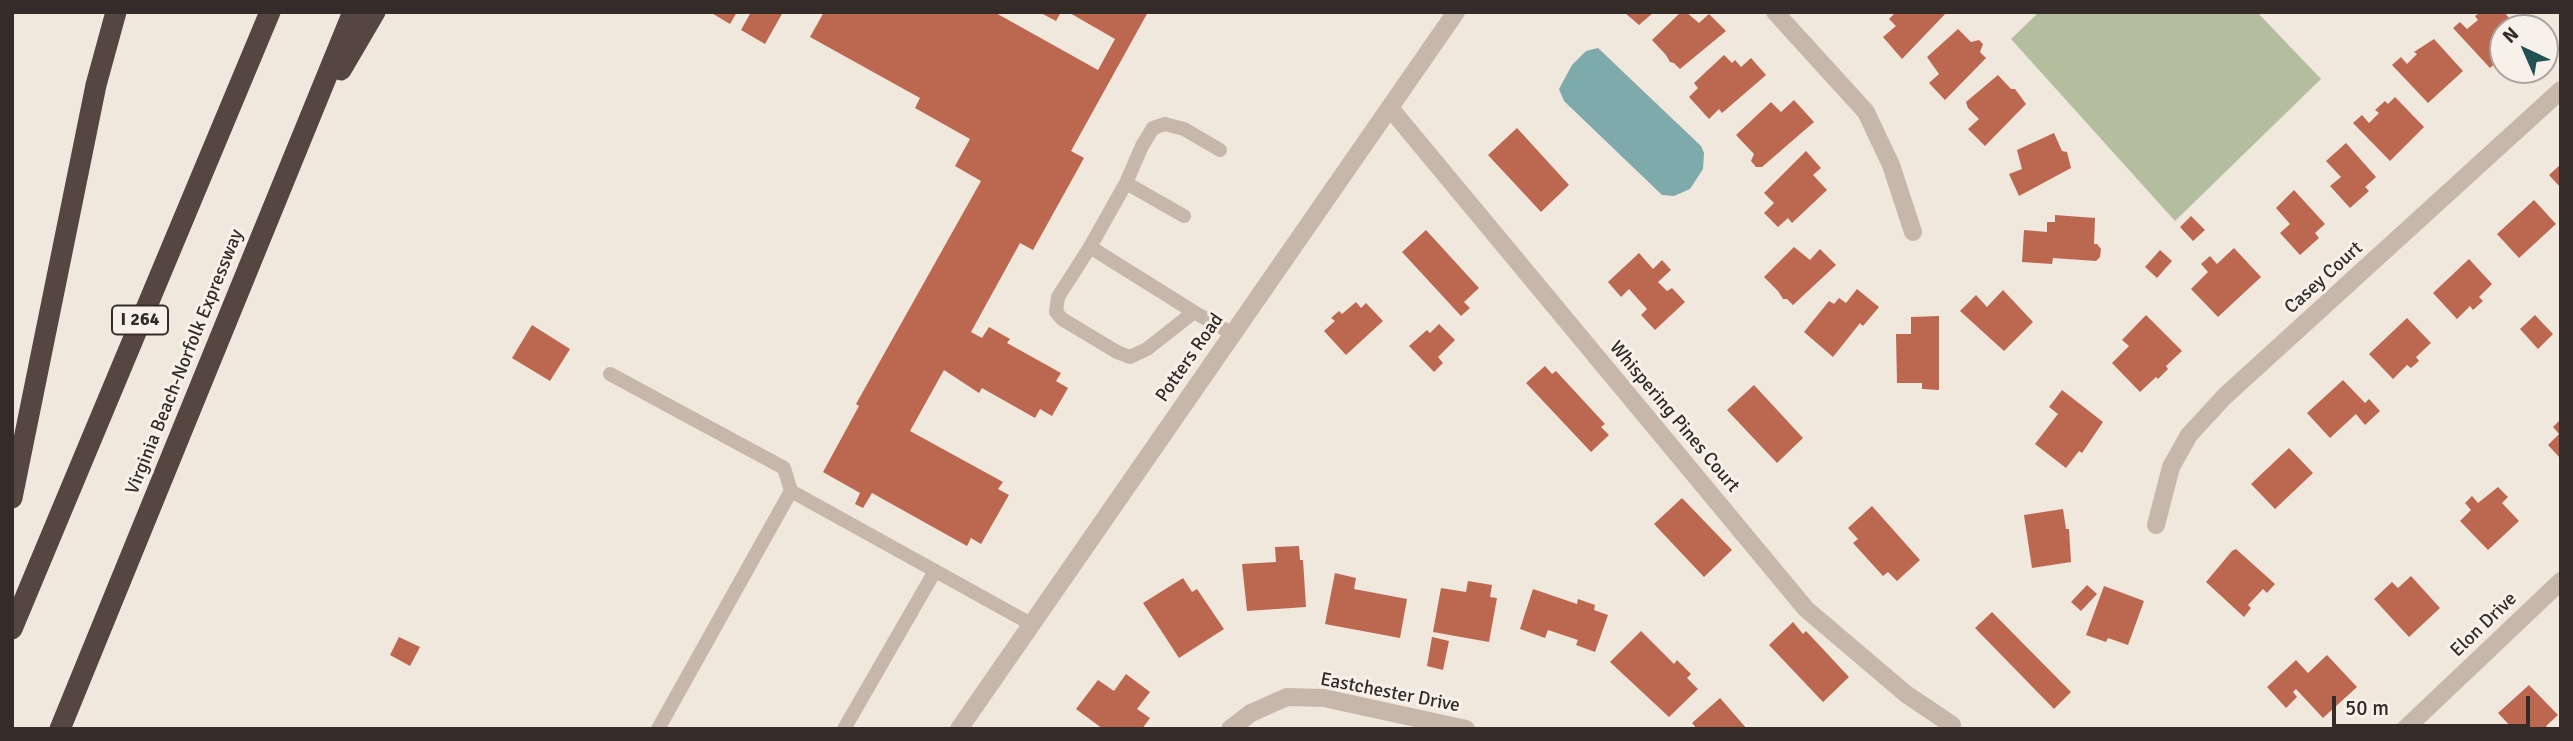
<!DOCTYPE html>
<style>
body{margin:0}
#map{position:relative;width:2573px;height:741px;overflow:hidden;background:#f0e7dd;font-family:Signika,sans-serif}
canvas{display:block}
.frame{position:absolute;inset:0;border:14px solid #352c29;pointer-events:none}
.north{position:absolute;left:2489px;top:14px;width:70px;height:70px;box-sizing:border-box;background:#f8f1e9;border:2px solid #aaa29c;border-radius:50%;rotate:316deg;font-size:19px;font-weight:700;line-height:28px;text-align:center;color:#352c29}
.north::after{content:'';display:block;margin:auto;width:24px;height:32px;background:#225153;clip-path:polygon(50% 0,100% 100%,50% 72%,0 100%)}
.scale{position:absolute;left:2332px;top:696px;width:198px;height:32px;box-sizing:border-box;border:4px solid #352c29;border-top:0;padding-left:9px;font-size:21px;line-height:24px;white-space:nowrap;color:#352c29;-webkit-text-stroke:5px #f8f1e9;paint-order:stroke}
</style>
<div id="map">
<canvas width="2573" height="741"></canvas>
<div class="frame"></div>
<div class="north">N</div>
<div class="scale">50 m</div>
</div>
<script>
const context = document.querySelector('canvas').getContext('2d');
context.lineJoin = 'round';
function paint(path, color) { context.fillStyle = color; context.fill(path, 'evenodd'); }
const toPath = rows => new Path2D(rows.map(r => 'M' + r).join(''));
function trace(path, color, width, dash) { context.strokeStyle = color; context.lineWidth = width; context.lineCap = dash ? 'butt' : 'round'; context.setLineDash(dash || []); context.stroke(path); }
function label(font, color, halo, rows, align = 'center') {
  context.font = font + ' Signika,sans-serif'; context.lineWidth = 6; context.setLineDash([]); context.textBaseline = 'middle'; context.strokeStyle = halo; context.fillStyle = color; for (const [text, x, y, turn = 0] of rows) {
    context.save(); context.translate(x, y); context.rotate((+turn || 0) * Math.PI / 180); context.textAlign = isNaN(turn) ? turn : align; if (halo) context.strokeText(text, 0, 0); context.fillText(text, 0, 0); context.restore();
  }
}
const green = toPath([
 [2039,12,2257,12,2321,79,2175,221,2011,39]
]);
const water = toPath([
 [1598,48,1701,146,1704,153,1703,169,1690,189,1674,196,1662,195,1564,101,1559,89,1572,65,1586,51]
]);
const building = toPath([
 [710,12,737,12,730,24],
 [751,12,783,12,765,44,741,30],
 [824,12,994,12,1098,70,1115,39,1068,12,1148,12,1071,151,1084,158,1033,250,1020,243,971,332,982,338,989,327,1010,339,1007,343,1061,373,1056,381,1068,388,1052,416,1040,409,1035,418,982,388,979,393,944,370,910,431,1003,482,998,489,1009,495,981,544,971,538,967,546,872,493,863,508,855,504,860,493,823,472,859,406,856,404,981,181,955,166,970,139,915,108,920,98,810,37],
 [1039,12,1061,12,1056,21],
 [1624,12,1654,12,1639,25],
 [1681,12,1686,12,1699,23,1709,14,1726,31,1680,69,1674,63,1670,62,1666,55,1652,40],
 [1896,12,1947,12,1902,59,1883,37,1896,26,1889,19],
 [2481,12,2504,12,2518,28,2503,28,2503,56,2490,68,2453,28,2460,22,2467,29,2478,20,2475,16],
 [1958,29,1971,42,1979,40,1983,44,1980,52,1986,58,1945,100,1929,83,1939,74,1927,57],
 [2434,39,2463,71,2428,103,2392,65,2401,57,2407,64,2417,54,2414,52],
 [1724,55,1732,63,1735,60,1741,67,1751,58,1766,75,1722,113,1719,109,1709,119,1689,97,1698,88,1694,83],
 [1998,75,2011,89,2015,89,2026,104,1985,146,1968,129,1979,119,1968,108,1966,102],
 [2395,97,2424,127,2390,161,2353,123,2362,115,2369,123,2379,113,2375,110,2385,101,2388,104],
 [1794,100,1814,122,1762,167,1756,167,1751,161,1754,154,1736,135,1771,102,1781,112],
 [1517,128,1569,185,1541,212,1488,155],
 [2054,133,2062,151,2067,152,2071,168,2019,196,2009,174,2022,169,2017,150],
 [2346,143,2376,177,2365,187,2369,191,2350,208,2330,186,2341,177,2326,161],
 [1806,151,1821,168,1813,175,1827,190,1792,223,1788,218,1778,227,1764,213,1774,203,1764,193],
 [2561,164,2561,188,2549,175],
 [2294,190,2325,224,2315,233,2319,238,2300,255,2280,233,2290,224,2276,208],
 [2534,200,2556,224,2519,258,2497,234],
 [2055,215,2095,218,2094,244,2097,244,2101,249,2100,257,2096,261,2053,258,2052,264,2022,262,2024,230,2047,232,2047,222,2055,222],
 [2191,216,2205,230,2193,241,2180,227],
 [1426,230,1479,288,1464,302,1470,308,1461,316,1402,252],
 [1794,247,1810,260,1820,249,1836,265,1793,305,1787,299,1783,299,1778,291,1764,277],
 [2234,248,2261,277,2218,317,2191,289,2208,272,2201,264,2210,256,2217,264],
 [2160,250,2172,261,2157,278,2145,267],
 [1639,253,1653,269,1662,260,1671,270,1658,282,1667,291,1672,288,1685,302,1655,330,1641,315,1647,309,1629,289,1621,297,1608,282],
 [2469,259,2492,284,2479,297,2483,301,2473,310,2470,306,2457,319,2433,293],
 [1857,289,1879,307,1863,326,1860,323,1833,357,1804,332,1829,301,1834,304,1839,298,1846,303],
 [2003,290,2033,322,2004,351,1960,311,1976,295,1987,307],
 [1356,302,1361,308,1366,303,1383,321,1346,355,1324,331,1335,321,1331,318,1339,311,1342,314],
 [2146,315,2182,351,2166,366,2168,369,2158,379,2156,377,2140,392,2112,363,2129,346,2122,340],
 [2535,315,2553,334,2538,349,2520,329],
 [1939,316,1939,390,1922,389,1922,383,1897,383,1896,334,1911,334,1911,317],
 [2407,318,2431,343,2416,357,2419,361,2411,368,2407,365,2393,379,2369,354],
 [1439,324,1455,340,1438,357,1443,363,1434,372,1409,346,1427,330,1430,333],
 [532,325,570,349,550,381,512,358],
 [1545,366,1552,374,1556,371,1605,424,1601,427,1609,435,1591,452,1526,383],
 [2343,380,2365,403,2369,399,2380,411,2365,425,2356,414,2330,438,2307,413],
 [1754,385,1803,438,1777,463,1727,410],
 [2062,390,2103,422,2082,453,2079,451,2066,468,2035,444,2058,414,2049,407],
 [2561,419,2561,459,2548,445,2559,434,2553,427],
 [2289,448,2313,473,2275,509,2251,484],
 [2498,487,2508,497,2502,503,2519,521,2488,550,2460,521,2471,510,2465,503,2472,496,2478,503],
 [1682,498,1732,550,1704,577,1654,524],
 [1872,506,1920,560,1897,581,1888,572,1883,576,1853,543,1858,539,1848,528],
 [2063,509,2066,529,2069,529,2071,562,2032,568,2024,515],
 [1299,546,1300,560,1303,560,1306,607,1247,611,1242,564,1276,562,1275,547],
 [2236,549,2275,584,2267,593,2263,589,2248,605,2251,608,2244,617,2206,582,2232,551],
 [1335,573,1356,578,1354,589,1407,599,1400,638,1325,624],
 [2411,576,2440,608,2409,637,2374,599,2392,582,2398,588],
 [1183,578,1192,592,1197,589,1224,629,1179,658,1143,603],
 [1468,581,1492,585,1490,597,1497,598,1489,642,1433,632,1441,588,1466,592],
 [2087,585,2097,594,2081,611,2071,602],
 [2104,586,2144,601,2128,645,2108,638,2106,642,2086,635],
 [1533,589,1577,604,1578,599,1595,605,1594,610,1608,615,1595,652,1576,645,1578,640,1548,630,1545,638,1520,629],
 [1992,612,2071,692,2054,709,1975,628],
 [1793,622,1803,634,1806,631,1849,677,1823,702,1769,645],
 [1641,631,1674,664,1677,660,1691,674,1687,678,1698,689,1669,717,1610,662],
 [399,637,420,647,410,666,390,655],
 [1432,637,1449,641,1443,670,1427,666],
 [2327,655,2357,687,2323,718,2296,689,2293,692,2297,697,2286,708,2267,687,2296,660,2308,673],
 [1126,674,1150,692,1137,709,1150,718,1142,729,1103,729,1076,709,1098,680,1114,691],
 [2529,685,2558,715,2546,726,2549,729,2513,729,2498,713],
 [1720,698,1747,729,1697,729,1692,723]
]);
const service = toPath([
 [1126,183,1184,216],
 [1090,247,1126,183,1142,146,1153,128,1165,124,1184,129,1220,150],
 [1194,312,1147,349,1130,357,1117,352,1062,319,1056,312,1058,297,1090,247,1194,312,1233,334],
 [610,374,784,468,791,491],
 [658,729,791,491,1031,624],
 [844,729,935,571]
]);
const minor = toPath([
 [1775,12,1866,112,1891,165,1913,232],
 [1390,108,1806,609,1906,694,1952,725],
 [2156,525,2171,467,2189,435,2225,396,2561,90],
 [1230,729,1251,713,1287,697,1324,698,1466,729],
 [2405,729,2561,581]
]);
const tertiary = toPath([
 [959,729,1456,12]
]);
const motorway = toPath([
 [341,70,375,12],
 [12,498,96,85,116,12],
 [12,629,270,12],
 [60,729,353,12]
]);
const shields = [
 [140,320,56]
];
const shieldNames = [
 ["I 264",140,320]
];
const streetNames = [
 ["Casey Court",2324,278,-42],
 ["Potters Road",1190,358,-55],
 ["Virginia Beach-Norfolk Expressway",185,362,-68],
 ["Whispering Pines Court",1674,417,50],
 ["Elon Drive",2484,625,-44],
 ["Eastchester Drive",1390,693,11]
];
paint(green, '#b4be9e');
paint(water, '#7eaaab');
paint(building, '#bc674f');
trace(service, '#c7b6aa', 14);
trace(minor, '#c7b6aa', 18);
trace(tertiary, '#c7b6aa', 18);
trace(motorway, '#554641', 21);
for (const [x, y, w] of shields) { const box = new Path2D(); box.roundRect(x - w / 2, y - 14.5, w, 29, 5); context.fillStyle = '#f8f1e9'; context.fill(box); trace(box, '#352c29', 2); }
label('bold 18px', '#352c29', null, shieldNames);
label('19px', '#352c29', '#f8f1e9', streetNames);
</script>
